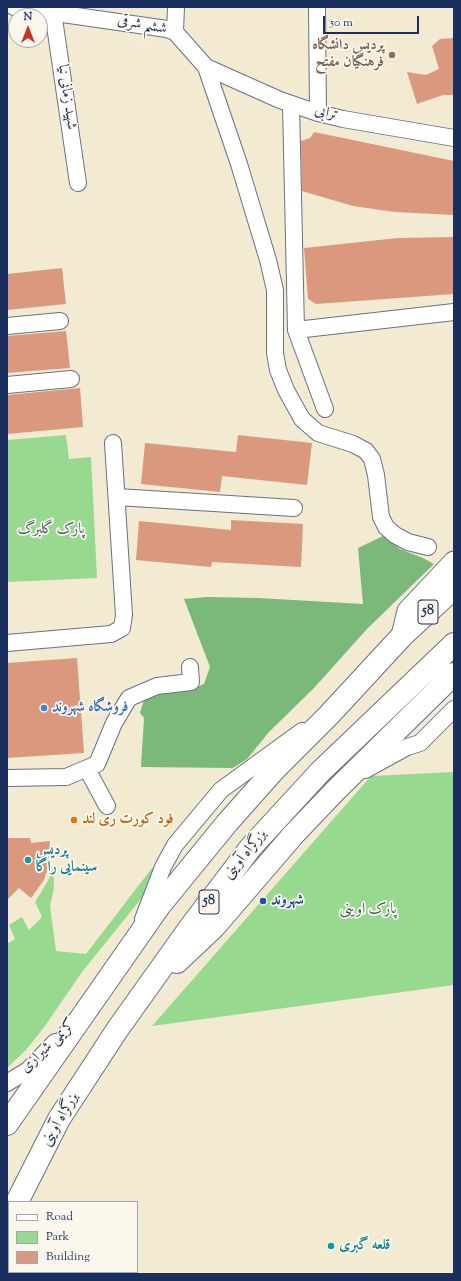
<!DOCTYPE html>
<meta charset="utf-8">
<style>
body{margin:0}
#map{position:relative;width:461px;height:1281px;overflow:hidden;background:#f3ead2;font-family:"Sorts Mill Goudy",serif}
canvas{display:block}
.frame{position:absolute;inset:0;border:8px solid #1b2f5e;pointer-events:none}
.legend{position:absolute;left:8px;top:1201px;width:130px;height:72px;box-sizing:border-box;background:#fbf7ec;border:1px solid #a1a7b3;margin:0;padding:5px 7px;list-style:none;font-size:12px;color:#1b2f5e}
.legend li{display:flex;align-items:center;gap:8px;height:20px}
.legend b{width:20px;border:1px solid #a1a7b3}
.north{position:absolute;left:8px;top:8px;width:40px;height:40px;box-sizing:border-box;background:#fbf7ec;border:1px solid #a1a7b3;border-radius:50%;rotate:0deg;font-size:11px;font-weight:700;line-height:16px;text-align:center;color:#1b2f5e}
.north::after{content:'';display:block;margin:auto;width:14px;height:18px;background:#c8321e;clip-path:polygon(50% 0,100% 100%,50% 72%,0 100%)}
.scale{position:absolute;left:323px;top:16px;width:96px;height:18px;box-sizing:border-box;border:2px solid #1b2f5e;border-top:0;padding-left:5px;font-size:12px;line-height:14px;white-space:nowrap;color:#1b2f5e;-webkit-text-stroke:3px #fbf7ec;paint-order:stroke}
</style>
<div id="map">
<canvas width="461" height="1281"></canvas>
<div class="frame"></div>
<ul class="legend">
<li><b style="height:5px;background:#fff"></b>Road</li>
<li><b style="height:11px;background:#98d990"></b>Park</li>
<li><b style="height:11px;background:#da987f"></b>Building</li>
</ul>
<div class="north">N</div>
<div class="scale">50 m</div>
</div>
<script>
const context = document.querySelector('canvas').getContext('2d');
context.lineJoin = 'round';
function paint(path, color) { context.fillStyle = color; context.fill(path, 'evenodd'); }
const toPath = rows => new Path2D(rows.map(r => 'M' + r).join(''));
function trace(path, color, width, dash) { context.strokeStyle = color; context.lineWidth = width; context.lineCap = dash ? 'butt' : 'round'; context.setLineDash(dash || []); context.stroke(path); }
function label(font, color, halo, rows, align = 'center') {
  context.font = font + ' "Sorts Mill Goudy",Amiri,serif'; context.lineWidth = 3.5; context.setLineDash([]); context.textBaseline = 'middle'; context.strokeStyle = halo; context.fillStyle = color; for (const [text, x, y, turn = 0] of rows) {
    context.save(); context.translate(x, y); context.rotate((+turn || 0) * Math.PI / 180); context.textAlign = isNaN(turn) ? turn : align; if (halo) context.strokeText(text, 0, 0); context.fillText(text, 0, 0); context.restore();
  }
}
const green = toPath([
 [66,435,69,459,91,457,97,578,7,582,7,440],
 [454,772,454,985,152,1026,371,776],
 [159,864,157,879,82,972,45,1026,26,1050,7,1068,7,944,15,939,9,925,22,917,29,930,42,917,35,902,49,879,53,867,54,888,50,906,56,951,86,954,152,868]
]);
const forest = toPath([
 [383,536,400,549,423,558,434,564,367,629,314,688,269,732,247,759,233,768,141,767,144,718,140,713,145,696,157,692,192,689,204,684,210,667,184,599,207,597,258,598,363,604,358,548]
]);
const building = toPath([
 [454,38,454,95,443,95,417,104,407,72,426,75,439,69,432,46,440,39],
 [314,132,454,161,454,215,395,212,353,206,302,191,301,141,310,138],
 [454,237,454,294,316,304,308,299,304,248,398,238],
 [62,268,66,304,7,310,7,274],
 [66,331,70,368,7,373,7,336],
 [80,388,83,427,7,434,7,395],
 [238,435,312,443,307,485,222,476,220,492,141,484,145,443,236,452],
 [231,520,303,524,301,567,212,562,211,567,136,560,139,521,231,530],
 [77,658,84,753,7,758,7,663],
 [7,838,30,838,31,843,50,841,48,867,44,880,31,898,19,888,7,900]
]);
const minor = toPath([
 [14,7,167,29,175,32,206,67,239,164,268,260,275,290,275,353,278,370,286,390,302,419,318,433,353,444,366,451,372,459,376,475,381,517,386,527,395,535,408,542,428,547],
 [317,7,318,113],
 [53,12,78,183],
 [175,32,176,7],
 [206,67,280,100,318,113,343,119,454,138],
 [291,104,296,330,325,409],
 [7,326,60,321],
 [296,330,454,312],
 [7,385,71,379],
 [117,497,294,508],
 [7,643,111,634,122,628,124,615,113,443],
 [87,769,107,806],
 [365,770,407,747,420,743,454,709],
 [7,778,66,777,97,764,114,723,129,698,157,686,191,682,190,667],
 [143,919,163,867,175,845,221,790,302,731],
 [7,1083,28,1070,55,1042]
]);
const major = toPath([
 [402,636,408,611,454,562]
]);
const highway = toPath([
 [177,962,214,927,294,834,336,790,454,674],
 [7,1124,160,905,227,823,274,770,329,715,402,636,454,588],
 [17,1202,59,1119,117,1030,189,929,251,847,320,772,454,644],
 [7,1221,9,1217]
]);
const markers = [
 [392,55,4,"#8d6e63"],
 [44,708,4,"#3f7fe0"],
 [74,820,4,"#e8710a"],
 [28,860,4,"#0f9aa8"],
 [263,901,4,"#1a4fb4"],
 [331,1246,4,"#0f9aa8"]
];
const shields = [
 [428,612,20],
 [209,902,20]
];
const shieldNames = [
 ["58",428,612],
 ["58",209,902]
];
const streetNames = [
 ["ششم شرقی",142,26,11],
 ["شهید زمانی نیا",66,97,82],
 ["ترابی",326,114,15],
 ["بزرگراه آوینی",246,855,-51],
 ["کریمی شیرازی",49,1047,-44],
 ["بزرگراه آوینی",61,1120,-60]
];
const educationNames = [
 ["پردیس دانشگاه",384,46],
 ["فرهنگیان مفتح",384,63]
];
const parkNames = [
 ["پارک گلبرگ",51,530],
 ["پارک اوینی",368,910]
];
const shopNames = [
 ["فروشگاه شهروند",52,708]
];
const foodNames = [
 ["فود کورت ری لند",82,820]
];
const cultureNames = [
 ["پردیس",36,851],
 ["سینمایی راگا",36,868],
 ["قلعه گبری",339,1246]
];
const transitNames = [
 ["شهروند",271,901]
];
paint(green, '#98d990');
paint(forest, '#7ab97a');
paint(building, '#da987f');
trace(minor, '#677087', 18);
trace(major, '#677087', 23);
trace(highway, '#677087', 24);
trace(minor, '#fff', 16);
trace(major, '#fff', 21);
trace(highway, '#fff', 22);
for (const [x, y, r, color] of markers) { const dot = new Path2D(); dot.arc(x, y, r, 0, 2 * Math.PI); context.fillStyle = color; context.fill(dot); trace(dot, '#fbf7ec', 1.5); }
for (const [x, y, w] of shields) { const box = new Path2D(); box.roundRect(x - w / 2, y - 12, w, 24, 3); context.fillStyle = '#fbf7ec'; context.fill(box); trace(box, '#1b2f5e', 1); }
label('bold 14px', '#1b2f5e', null, shieldNames);
label('15px', '#1b2f5e', '#fbf7ec', streetNames);
label('bold 15px', '#785e54', '#fbf7ec', educationNames, 'right');
label('15px', '#3a5a6a', '#fbf7ec', parkNames);
label('bold 15px', '#366cbe', '#fbf7ec', shopNames, 'left');
label('bold 15px', '#c56008', '#fbf7ec', foodNames, 'left');
label('bold 15px', '#0d838f', '#fbf7ec', cultureNames, 'left');
label('bold 15px', '#164399', '#fbf7ec', transitNames, 'left');
</script>
